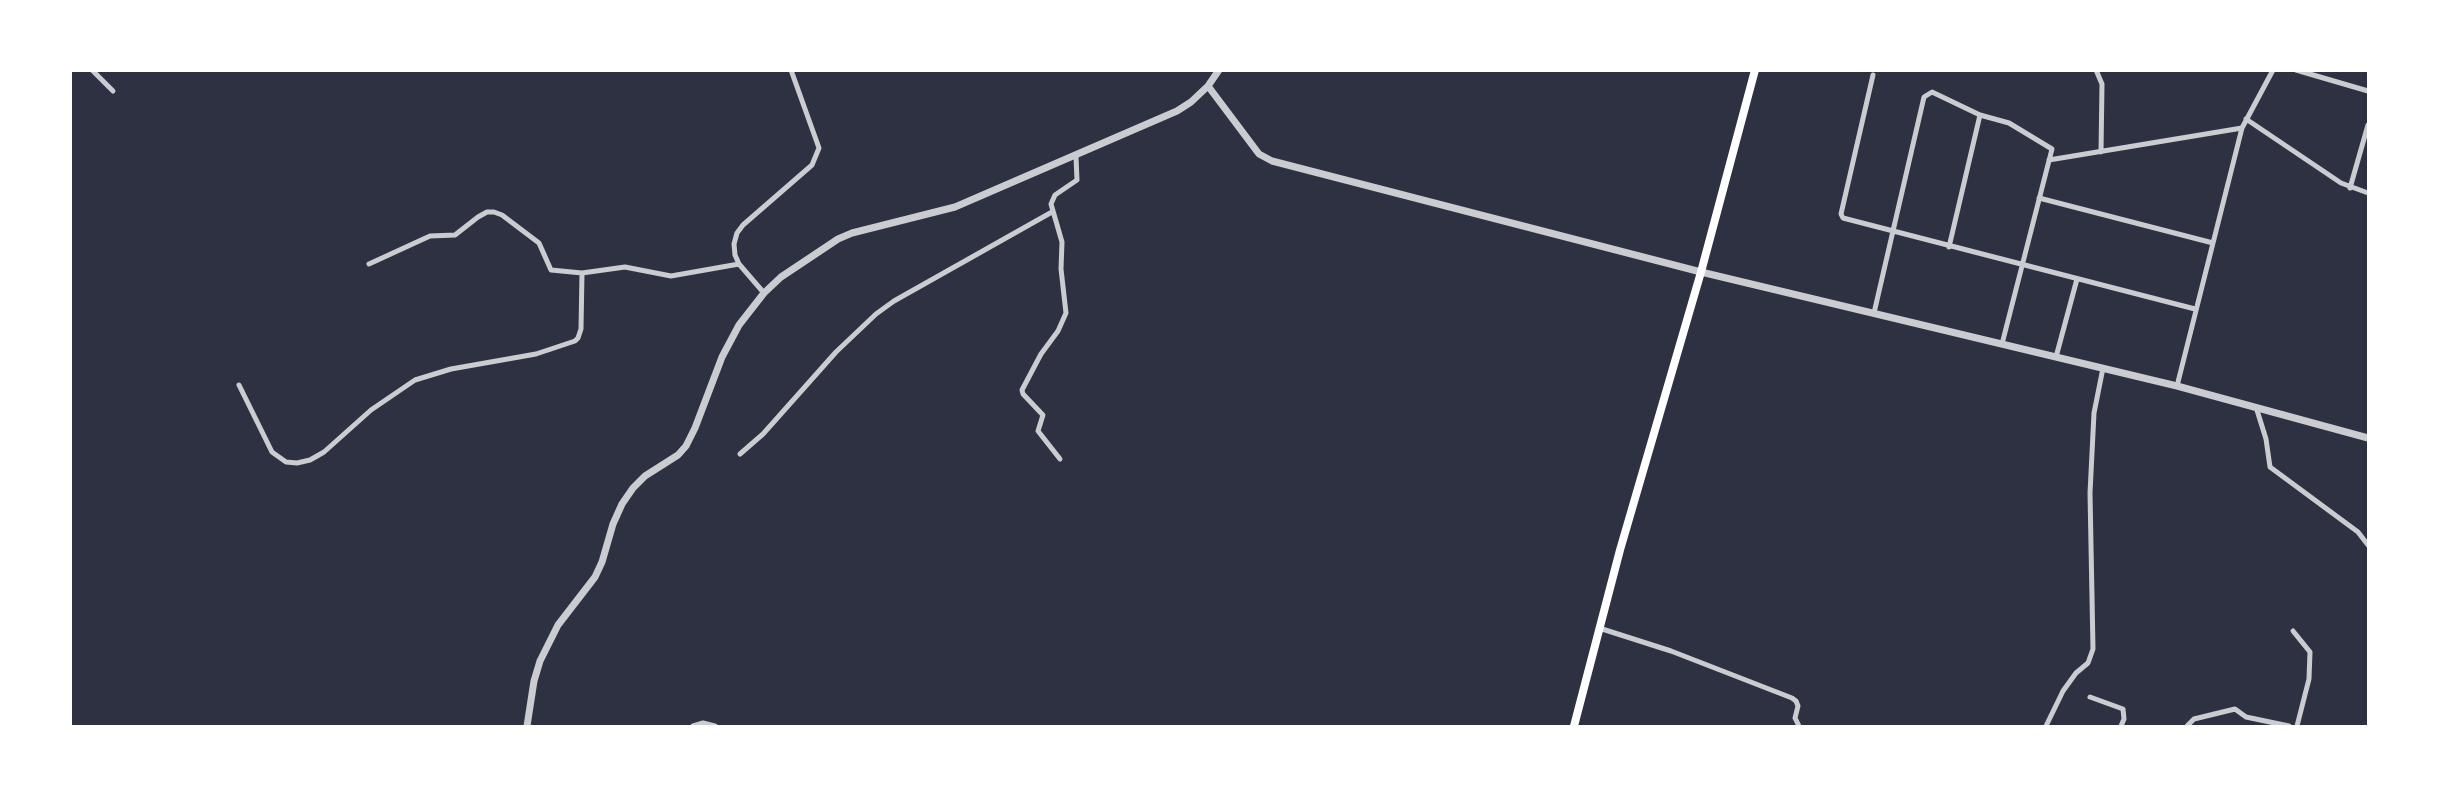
<!DOCTYPE html>
<style>
body{margin:0}
#map{position:relative;width:2439px;height:797px;overflow:hidden;background:#2d3142;font-family:Bitter,serif}
canvas{display:block}
.frame{position:absolute;inset:0;border:72px solid #fff;pointer-events:none}
</style>
<div id="map">
<canvas width="2439" height="797"></canvas>
<div class="frame"></div>
</div>
<script>
const context = document.querySelector('canvas').getContext('2d');
context.lineJoin = 'round';
const toPath = rows => new Path2D(rows.map(r => 'M' + r).join(''));
function trace(path, color, width, dash) { context.strokeStyle = color; context.lineWidth = width; context.lineCap = dash ? 'butt' : 'round'; context.setLineDash(dash || []); context.stroke(path); }
const minor = toPath([
 [92,70,113,91],
 [2096,70,2102,84,2101,152],
 [2296,70,2368,91],
 [1873,75,1841,214,1843,218,2195,309],
 [2246,119,2341,183,2368,193],
 [2049,160,2242,128],
 [2350,188,2368,125],
 [2039,198,2213,243],
 [1949,247,1980,115],
 [369,264,430,236,455,235,478,217,487,212,494,212,502,215,539,243,551,270,582,273,625,267,671,276,739,264],
 [764,293,739,264,735,255,734,244,737,233,743,225,812,165,819,148,791,70],
 [1874,313,1924,97,1932,92,1980,115,2009,123,2052,149,2002,344],
 [2056,357,2077,279],
 [239,385,272,452,286,462,297,463,310,460,324,452,371,410,415,380,451,369,536,354,575,341,578,338,581,329,582,273],
 [2177,386,2242,128,2273,70],
 [2256,407,2266,439,2270,467,2358,532,2368,545],
 [740,454,763,434,836,352,876,314,894,301,1052,212],
 [1060,459,1038,431,1043,415,1041,413,1023,394,1022,390,1041,354,1058,331,1066,313,1061,269,1062,242,1051,204,1055,195,1077,180,1076,157],
 [1599,628,1671,651,1792,698,1796,701,1798,706,1795,718,1799,726],
 [2293,631,2310,652,2309,679,2297,726],
 [2090,697,2123,709,2124,719,2121,726],
 [693,726,703,723,715,726],
 [2046,726,2063,691,2076,673,2088,663,2093,649,2090,493,2094,413,2103,368],
 [2187,726,2194,719,2235,709,2246,717,2289,726]
]);
const tertiary = toPath([
 [1208,86,1259,154,1272,161,1701,272,2177,386,2368,438],
 [527,726,534,681,540,661,558,625,595,577,602,562,613,524,622,504,633,488,645,476,678,455,686,446,695,428,722,357,739,325,764,293,781,277,838,239,852,233,955,207,1177,111,1191,102,1208,86,1219,70]
]);
const secondary = toPath([
 [1574,726,1620,550,1701,272,1755,70]
]);
trace(minor, '#caccd0', 5);
trace(tertiary, '#caccd0', 7);
trace(secondary, '#fff', 8);
</script>
